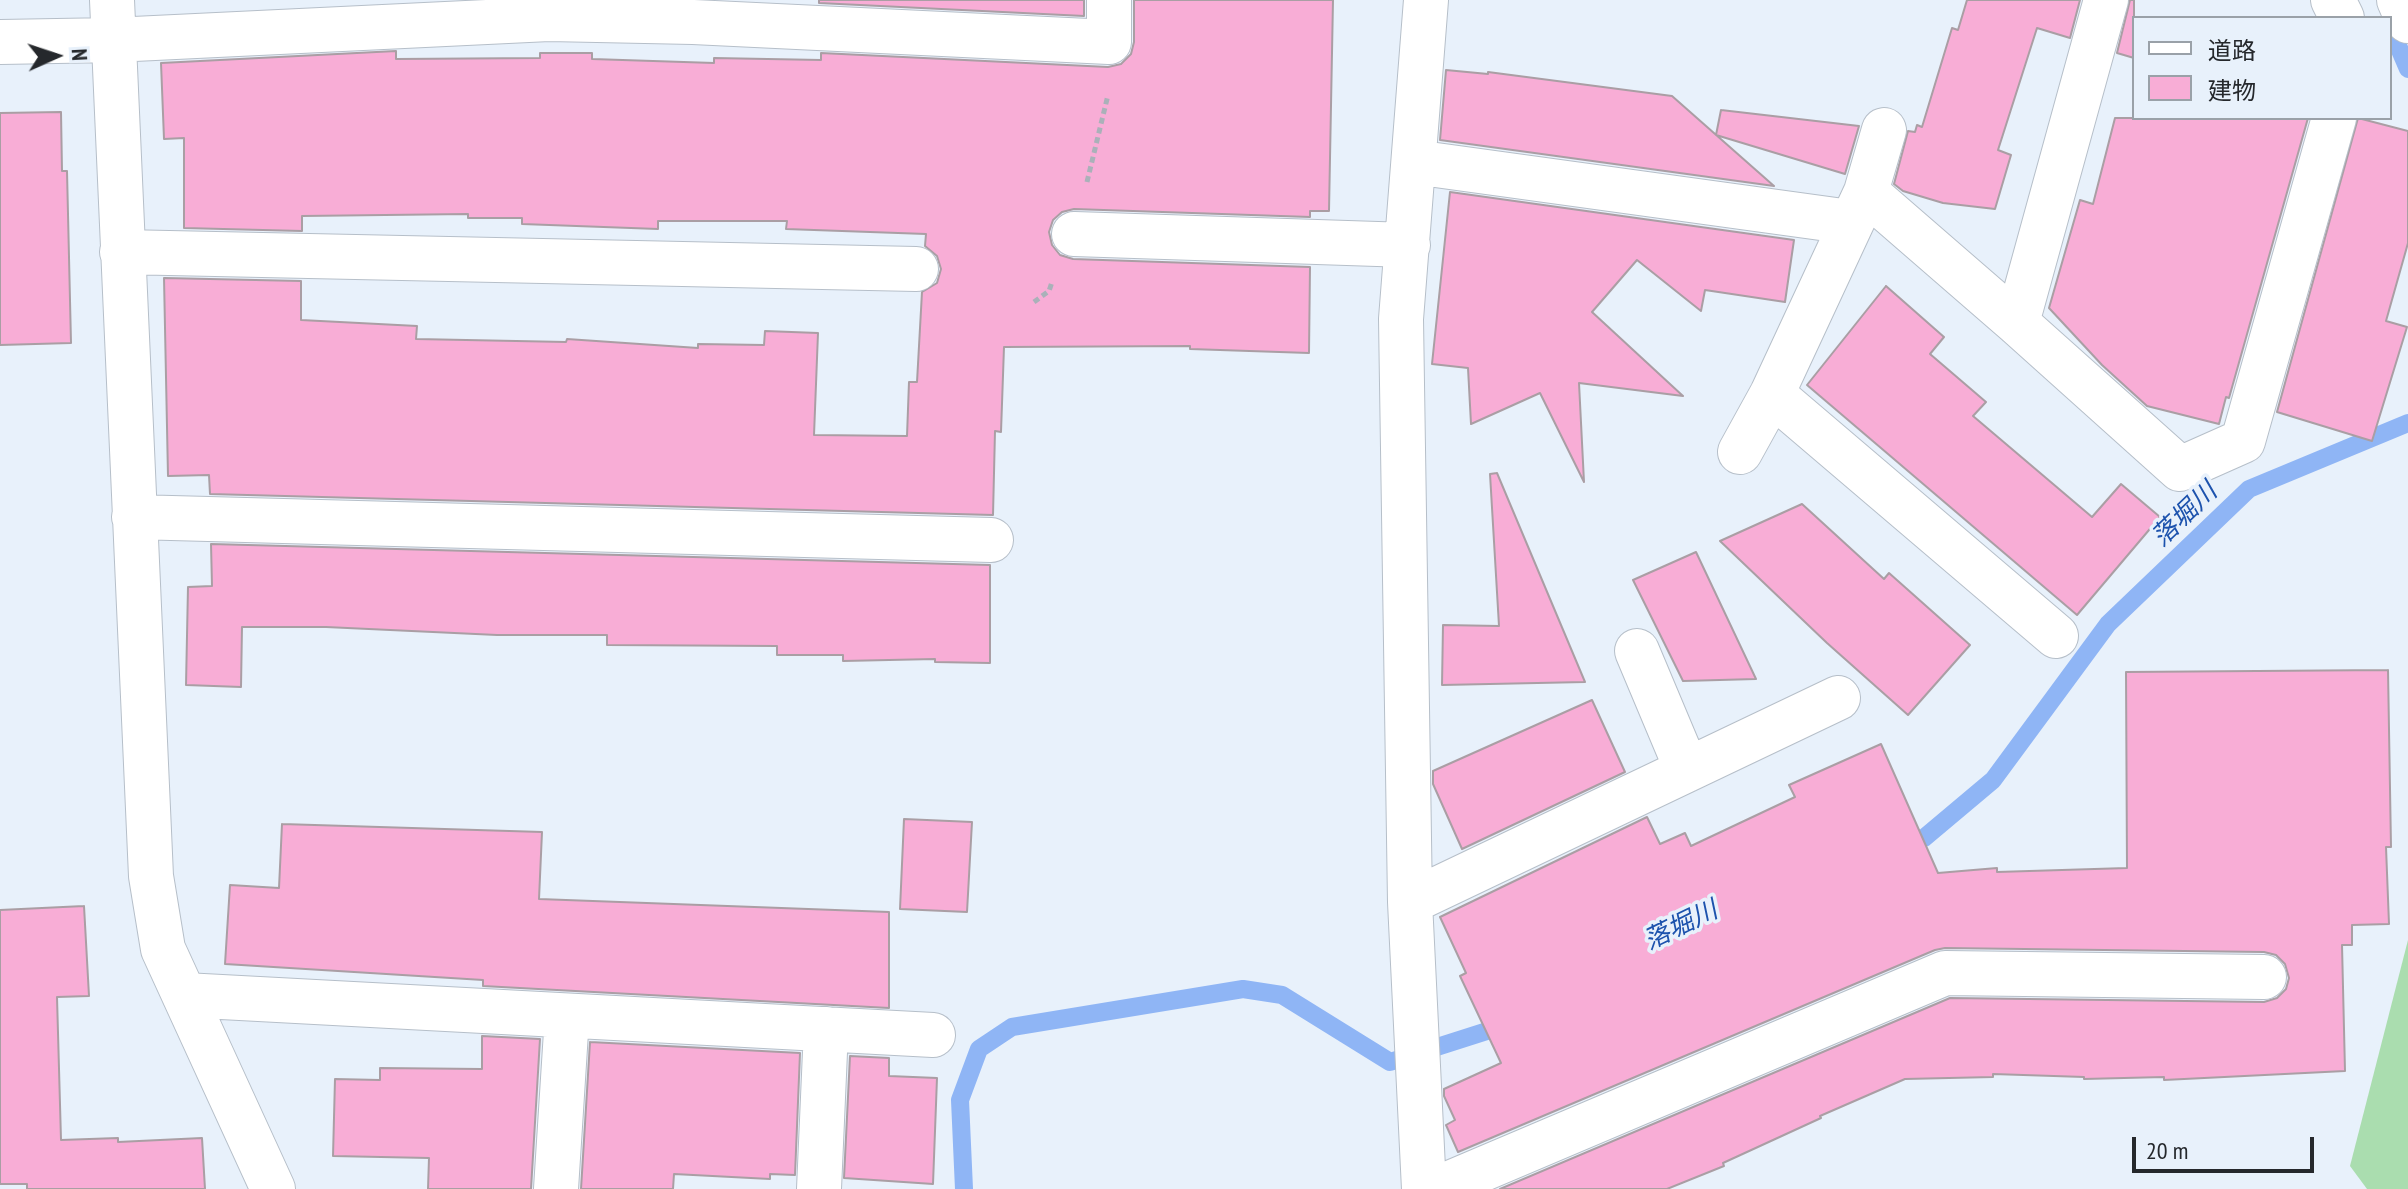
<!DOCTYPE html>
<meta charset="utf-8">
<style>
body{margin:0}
#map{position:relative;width:2408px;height:1189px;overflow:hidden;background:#e8f1fb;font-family:"PT Sans Narrow","Noto Sans JP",sans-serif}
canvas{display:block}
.legend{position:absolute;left:2132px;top:16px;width:260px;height:104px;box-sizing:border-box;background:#e8f1fb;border:2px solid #9aa1a8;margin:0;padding:10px 14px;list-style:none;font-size:24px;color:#25282c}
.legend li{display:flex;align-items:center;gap:16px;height:40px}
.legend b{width:40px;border:2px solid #9aa1a8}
.north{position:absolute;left:16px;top:16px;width:80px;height:80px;-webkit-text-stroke:6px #e8f1fb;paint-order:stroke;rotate:87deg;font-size:22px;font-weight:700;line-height:32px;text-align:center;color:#25282c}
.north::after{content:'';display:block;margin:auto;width:28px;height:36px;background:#25282c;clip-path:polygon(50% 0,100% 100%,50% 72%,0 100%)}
.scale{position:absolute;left:2132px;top:1137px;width:182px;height:36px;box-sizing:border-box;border:4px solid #25282c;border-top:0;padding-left:10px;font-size:24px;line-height:28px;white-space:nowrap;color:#25282c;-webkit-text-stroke:6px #e8f1fb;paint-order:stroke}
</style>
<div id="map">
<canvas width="2408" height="1189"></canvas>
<ul class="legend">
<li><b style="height:10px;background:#fff"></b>道路</li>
<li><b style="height:22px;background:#f8add6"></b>建物</li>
</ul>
<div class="north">N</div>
<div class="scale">20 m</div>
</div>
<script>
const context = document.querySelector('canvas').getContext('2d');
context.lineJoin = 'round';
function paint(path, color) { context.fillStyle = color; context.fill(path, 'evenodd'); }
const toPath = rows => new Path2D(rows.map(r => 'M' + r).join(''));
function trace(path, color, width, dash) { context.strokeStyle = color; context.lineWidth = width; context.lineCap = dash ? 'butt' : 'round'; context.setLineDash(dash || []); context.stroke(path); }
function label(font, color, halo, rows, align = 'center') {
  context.font = font + ' "PT Sans Narrow","Noto Sans JP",sans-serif'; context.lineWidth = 7; context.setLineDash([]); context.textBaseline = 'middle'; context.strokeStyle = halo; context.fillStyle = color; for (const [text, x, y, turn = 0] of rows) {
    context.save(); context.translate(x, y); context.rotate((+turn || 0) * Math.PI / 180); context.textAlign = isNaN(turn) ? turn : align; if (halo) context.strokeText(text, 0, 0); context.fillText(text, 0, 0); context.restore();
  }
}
const green = toPath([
 [2408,940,2408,1189,2367,1189,2350,1166]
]);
const stream = toPath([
 [2390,27,2408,69],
 [1901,849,1924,838,1993,780,2108,624,2249,489,2408,423],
 [964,1189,960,1100,979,1049,1012,1027,1243,989,1282,995,1390,1062,1509,1024]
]);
const building = toPath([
 [819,0,1084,0,1084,16,819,3,819,0],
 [1134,0,1333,0,1329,211,1310,211,1310,217,1074,209,1062,212,1053,220,1049,232,1052,245,1060,255,1073,259,1310,267,1309,353,1190,349,1190,346,1004,347,1001,432,995,431,993,515,210,494,209,475,168,476,164,278,301,281,301,320,417,326,416,339,566,342,567,339,698,348,698,344,764,345,765,331,818,333,814,435,907,436,909,382,917,382,922,292,937,283,941,269,937,256,925,246,926,234,786,229,787,221,658,221,658,229,522,224,522,218,468,218,468,214,302,216,302,231,184,228,184,138,164,139,161,63,396,51,396,59,540,58,540,53,592,53,592,59,714,63,714,58,821,60,821,53,1108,67,1121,64,1131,54,1134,42,1134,0],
 [1967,0,2080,0,2070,38,2037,28,1998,150,2011,155,1995,209,1943,203,1903,191,1894,184,1908,131,1915,132,1917,125,1922,127,1952,28,1958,30,1967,0],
 [2130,0,2134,0,2134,58,2117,53,2130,0],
 [1446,70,1488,74,1488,72,1672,96,1774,186,1440,140,1446,70],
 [1721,110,1859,126,1845,174,1716,135,1721,110],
 [61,112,62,171,67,171,71,343,0,345,0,113,61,112],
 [2115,118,2308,118,2229,398,2226,397,2219,424,2147,406,2102,365,2049,308,2080,200,2093,204,2115,118],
 [2358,118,2408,131,2408,243,2386,321,2407,327,2372,441,2277,412,2358,118],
 [1450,192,1794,240,1785,302,1705,290,1701,311,1637,260,1592,312,1683,396,1579,383,1584,482,1540,393,1471,424,1468,368,1432,364,1450,192],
 [1886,286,1944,337,1930,354,1986,402,1973,416,2092,517,2121,484,2160,517,2077,615,1807,385,1886,286],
 [1497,473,1585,682,1442,685,1443,625,1499,626,1490,474,1497,473],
 [1802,504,1884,579,1889,573,1970,645,1908,715,1827,643,1720,541,1802,504],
 [211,544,990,565,990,663,935,662,935,659,843,661,843,655,777,655,777,646,607,645,607,635,497,635,326,627,242,627,241,687,186,685,188,587,212,586,211,544],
 [1696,552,1756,679,1683,681,1633,580,1696,552],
 [2388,670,2391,847,2386,847,2389,924,2352,925,2352,945,2342,945,2345,1071,2164,1080,2164,1077,2084,1079,2084,1077,1993,1074,1993,1077,1905,1079,1820,1116,1821,1118,1723,1163,1724,1166,1667,1189,1500,1189,1950,998,2264,1002,2277,998,2286,989,2289,978,2285,964,2276,955,2264,952,1945,948,1935,950,1458,1152,1446,1125,1455,1120,1444,1096,1444,1089,1501,1063,1460,976,1466,973,1440,917,1647,817,1660,844,1685,833,1691,846,1795,797,1789,785,1881,744,1938,873,1997,868,1997,872,2127,868,2126,672,2388,670],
 [1592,700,1625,772,1462,849,1433,784,1433,771,1592,700],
 [904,819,972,822,967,912,900,909,904,819],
 [282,824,542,832,539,899,889,912,889,1008,483,986,483,980,225,964,230,885,279,888,282,824],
 [84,906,89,996,57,997,61,1140,118,1138,118,1142,202,1138,205,1189,27,1189,27,1184,0,1184,0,910,84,906],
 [482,1036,540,1039,531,1189,428,1189,429,1158,333,1156,335,1079,380,1080,380,1068,482,1069,482,1036],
 [590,1042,800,1053,795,1175,770,1174,770,1179,674,1174,673,1189,581,1189,590,1042],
 [850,1056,889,1058,889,1076,937,1078,933,1184,844,1178,850,1056]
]);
const path = toPath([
 [1087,182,1108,95],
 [1034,302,1049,291,1052,282]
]);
const minor = toPath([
 [112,0,151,876,163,949,273,1189],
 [2333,0,2342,18],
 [2399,0,2408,21],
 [0,42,113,40,549,19,693,22,1109,42,1109,0],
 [1414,162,1850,222],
 [1866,192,2017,323,2180,469,2243,441,2334,118],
 [1074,234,1408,245],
 [122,252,916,269],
 [2017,323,2106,0],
 [1772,394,2056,636],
 [1740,452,1772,394,1866,192,1884,130],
 [134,517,991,540],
 [1637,651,1687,770],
 [1410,902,1838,698],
 [184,995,933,1035],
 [556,1189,567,1016],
 [819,1189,826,1029],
 [1424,1189,1410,902,1401,319,1426,0],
 [1436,1189,1945,973,2264,977]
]);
const waterNames = [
 ["落堀川",2185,515,-44],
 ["落堀川",1681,926,-26]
];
paint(green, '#aaddaf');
trace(stream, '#8fb5f5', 18);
paint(building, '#f8add6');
trace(building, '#aa9ea4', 2);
trace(minor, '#b6bfc9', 46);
trace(path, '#aab1b9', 5, [6, 4]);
trace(minor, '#fff', 44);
label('italic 26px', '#1c52ad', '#e8f1fb', waterNames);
</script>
